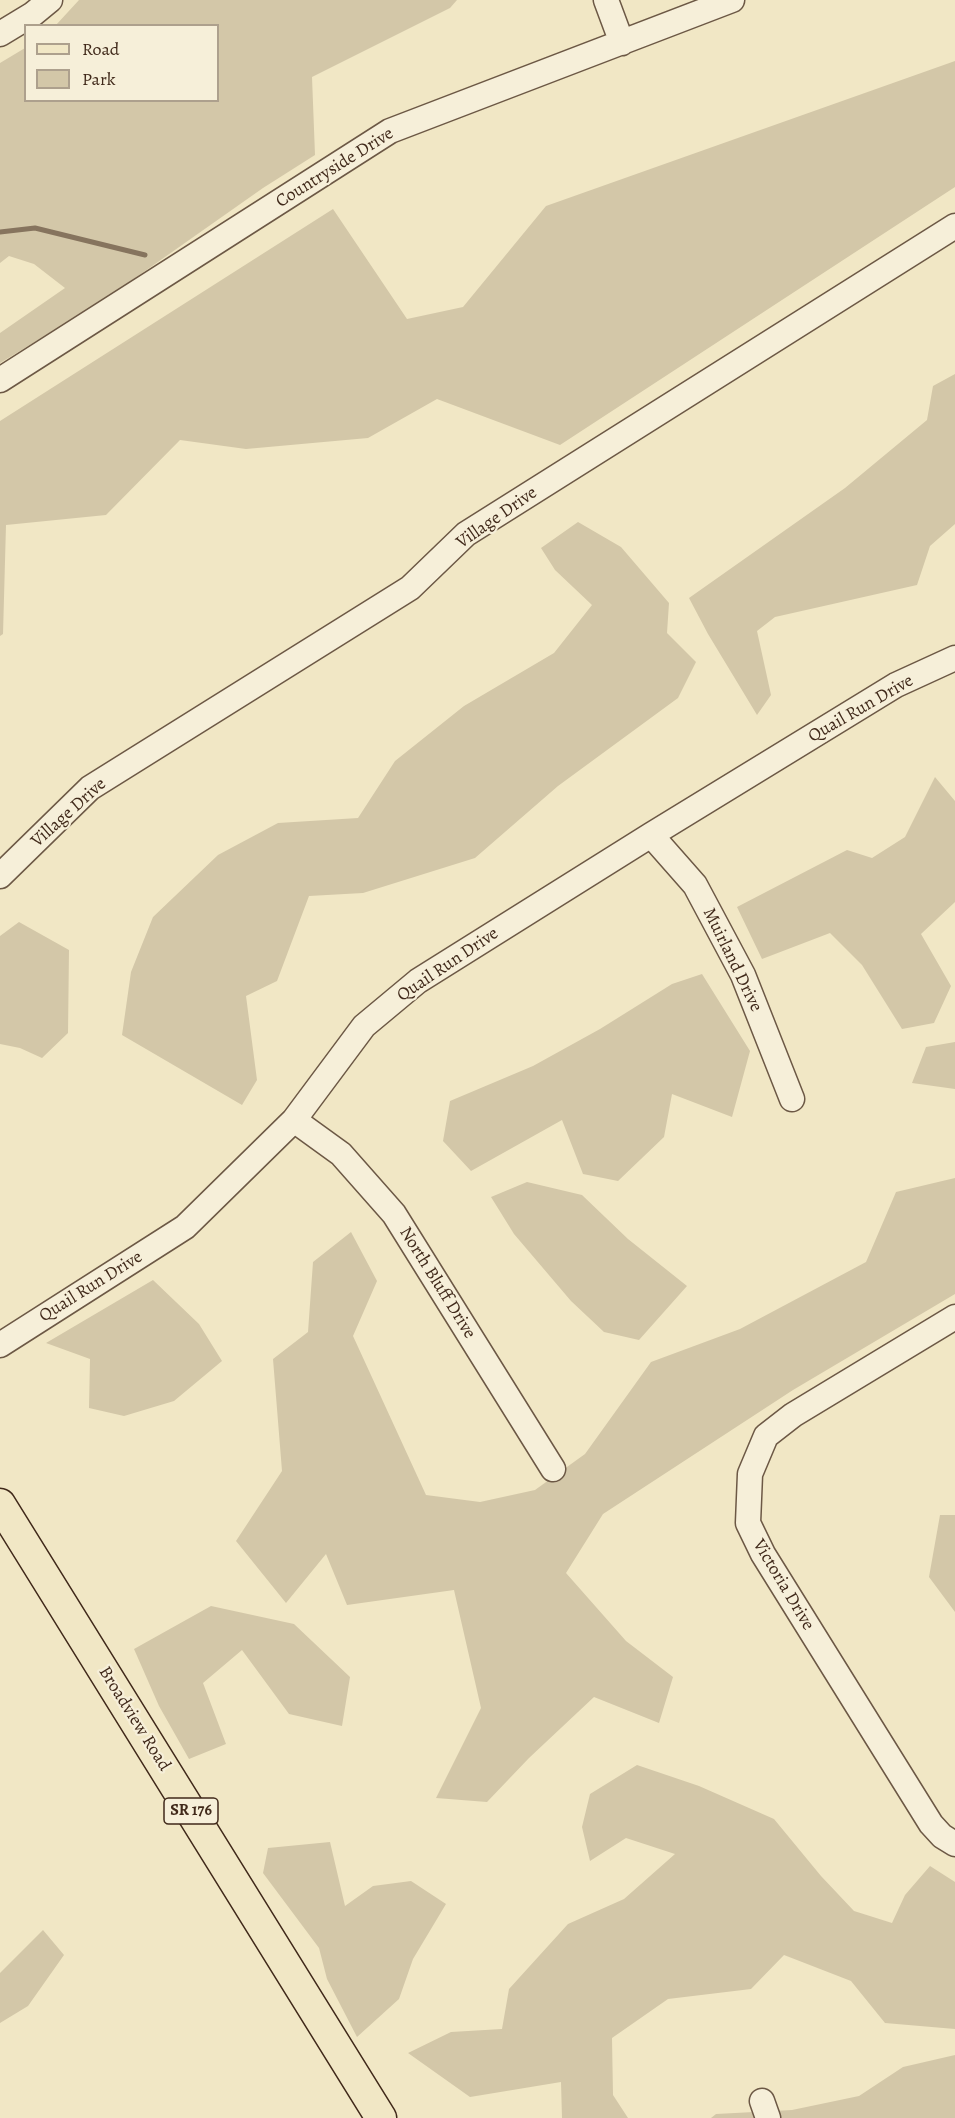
<!DOCTYPE html>
<style>
body{margin:0}
#map{position:relative;width:955px;height:2118px;overflow:hidden;background:#f1e7c5;font-family:Alegreya,serif}
canvas{display:block}
.legend{position:absolute;left:24px;top:24px;width:195px;height:78px;box-sizing:border-box;background:#f6efd9;border:2px solid #ada08d;margin:0;padding:8px 10px;list-style:none;font-size:18px;color:#40291a}
.legend li{display:flex;align-items:center;gap:12px;height:30px}
.legend b{width:30px;border:2px solid #ada08d}
</style>
<div id="map">
<canvas width="955" height="2118"></canvas>
<ul class="legend">
<li><b style="height:8px;background:#f1e7c5"></b>Road</li>
<li><b style="height:16px;background:#d3c7a8"></b>Park</li>
</ul>
</div>
<script>
const context = document.querySelector('canvas').getContext('2d');
context.lineJoin = 'round';
function paint(path, color) { context.fillStyle = color; context.fill(path, 'evenodd'); }
const toPath = rows => new Path2D(rows.map(r => 'M' + r).join(''));
function trace(path, color, width, dash) { context.strokeStyle = color; context.lineWidth = width; context.lineCap = dash ? 'butt' : 'round'; context.setLineDash(dash || []); context.stroke(path); }
function label(font, color, halo, rows, align = 'center') {
  context.font = font + ' Alegreya,serif'; context.lineWidth = 4.5; context.setLineDash([]); context.textBaseline = 'middle'; context.strokeStyle = halo; context.fillStyle = color; for (const [text, x, y, turn = 0] of rows) {
    context.save(); context.translate(x, y); context.rotate((+turn || 0) * Math.PI / 180); context.textAlign = isNaN(turn) ? turn : align; if (halo) context.strokeText(text, 0, 0); context.fillText(text, 0, 0); context.restore();
  }
}
const green = toPath([
 [79,0,457,0,450,8,312,77,315,155,263,188,101,302,0,363,0,333,65,288,34,264,9,256,0,263,0,63,25,48,26,100,218,100,218,26,56,25],
 [955,61,955,187,560,445,437,399,368,438,246,449,180,440,106,515,6,525,3,634,0,636,0,421,333,209,407,319,463,307,546,206],
 [955,374,955,524,930,546,917,585,775,617,757,631,771,695,757,715,708,634,689,598,845,488,927,420,933,386],
 [578,522,621,547,669,603,667,633,696,662,678,698,558,786,475,858,363,893,309,896,277,981,246,996,257,1080,242,1105,122,1035,131,972,153,917,218,855,278,823,358,818,395,761,464,706,554,653,592,605,555,570,541,548],
 [935,777,955,801,955,902,921,934,951,986,934,1023,902,1029,862,965,830,933,762,959,737,907,847,850,872,858,905,837],
 [19,922,69,950,68,1033,42,1058,20,1048,0,1044,0,936],
 [702,974,750,1051,732,1117,672,1094,664,1137,618,1181,583,1174,562,1120,471,1171,443,1141,450,1101,533,1066,600,1029,672,984],
 [955,1042,955,1089,912,1083,926,1047],
 [955,1178,955,1294,793,1390,603,1514,566,1573,626,1641,673,1677,659,1723,594,1697,529,1758,487,1802,436,1798,481,1708,454,1590,347,1605,326,1554,286,1603,236,1541,282,1471,273,1359,308,1332,313,1262,351,1232,377,1281,353,1336,426,1495,480,1502,535,1490,585,1454,651,1362,740,1329,866,1262,896,1192],
 [527,1182,582,1195,628,1239,687,1286,639,1340,604,1332,571,1301,514,1234,491,1197],
 [153,1280,199,1324,222,1361,174,1401,124,1416,89,1408,90,1359,46,1343],
 [940,1515,955,1515,955,1612,929,1577],
 [211,1606,294,1624,350,1677,342,1726,289,1714,242,1650,203,1683,226,1744,189,1759,159,1706,134,1649],
 [637,1765,699,1786,774,1819,821,1876,854,1911,892,1923,905,1895,930,1866,955,1882,955,2029,885,2023,851,1981,784,1955,751,1989,668,1999,612,2038,613,2095,628,2118,562,2118,561,2082,470,2097,408,2053,451,2032,502,2029,509,1989,568,1924,624,1899,675,1854,626,1838,590,1861,582,1827,590,1794],
 [330,1842,345,1906,373,1886,411,1881,446,1904,413,1959,399,1999,357,2037,327,1979,319,1948,263,1873,268,1848],
 [43,1930,64,1955,28,2006,0,2023,0,1973],
 [955,2055,955,2118,711,2118,716,2114,792,2110,859,2096,903,2067]
]);
const stream = toPath([
 [0,232,35,228,145,255]
]);
const minor = toPath([
 [606,0,622,43],
 [0,34,33,14,50,0],
 [0,380,390,131,732,0],
 [651,835,695,885,743,975,792,1099],
 [0,876,90,788,410,588,466,534,955,226],
 [294,1120,341,1154,394,1214,553,1469],
 [955,1317,793,1415,766,1436,750,1474,748,1523,763,1554,931,1824,942,1836,955,1844],
 [0,1345,185,1227,294,1120,364,1026,418,981,651,835,896,685,955,658],
 [762,2101,768,2118]
]);
const major = toPath([
 [0,1504,381,2118]
]);
const shields = [
 [191,1811,54]
];
const shieldNames = [
 ["SR 176",191,1811]
];
const streetNames = [
 ["Countryside Drive",335,168,-32],
 ["Village Drive",497,518,-35],
 ["Quail Run Drive",861,709,-30],
 ["Village Drive",69,813,-42],
 ["Muirland Drive",732,960,64],
 ["Quail Run Drive",448,965,-34],
 ["North Bluff Drive",437,1283,58],
 ["Quail Run Drive",91,1287,-32],
 ["Victoria Drive",783,1585,59],
 ["Broadview Road",134,1719,58]
];
paint(green, '#d3c7a8');
trace(stream, '#86745e', 5);
trace(minor, '#6c5845', 27);
trace(major, '#40291a', 33);
trace(minor, '#f6efd9', 24);
trace(major, '#f1e7c5', 30);
for (const [x, y, w] of shields) { const box = new Path2D(); box.roundRect(x - w / 2, y - 13, w, 26, 4.5); context.fillStyle = '#f6efd9'; context.fill(box); trace(box, '#40291a', 1.5); }
label('bold 16px', '#40291a', null, shieldNames);
label('18px', '#40291a', '#f6efd9', streetNames);
</script>
